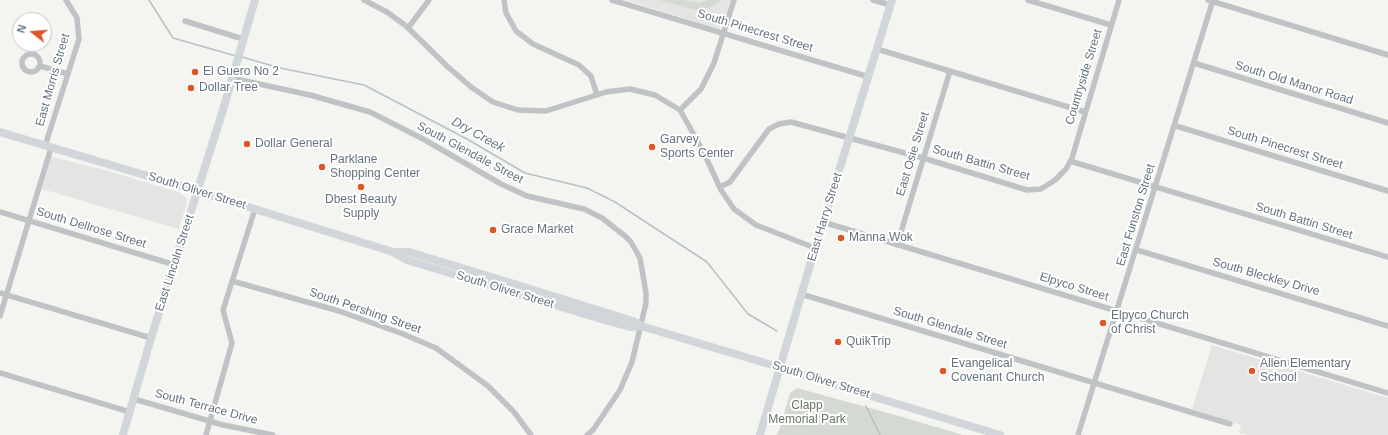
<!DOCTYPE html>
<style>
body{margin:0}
#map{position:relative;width:1388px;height:435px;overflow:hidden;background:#f4f4f0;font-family:Helvetica,sans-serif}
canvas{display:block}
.north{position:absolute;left:12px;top:12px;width:40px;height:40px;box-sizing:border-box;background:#fff;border:1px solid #c1c7cc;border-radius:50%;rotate:287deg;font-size:11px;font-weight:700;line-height:16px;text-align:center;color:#647380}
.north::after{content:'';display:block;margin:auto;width:14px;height:18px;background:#dc5627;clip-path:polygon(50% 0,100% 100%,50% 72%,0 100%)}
</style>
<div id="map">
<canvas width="1388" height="435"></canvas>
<div class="north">N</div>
</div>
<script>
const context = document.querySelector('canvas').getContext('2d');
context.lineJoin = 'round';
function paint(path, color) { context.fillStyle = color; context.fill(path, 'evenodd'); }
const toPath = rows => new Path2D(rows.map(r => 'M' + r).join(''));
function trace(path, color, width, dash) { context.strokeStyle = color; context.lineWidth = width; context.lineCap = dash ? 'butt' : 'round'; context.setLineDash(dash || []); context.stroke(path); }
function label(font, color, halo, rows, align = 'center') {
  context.font = font + ' Helvetica,sans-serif'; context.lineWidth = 4; context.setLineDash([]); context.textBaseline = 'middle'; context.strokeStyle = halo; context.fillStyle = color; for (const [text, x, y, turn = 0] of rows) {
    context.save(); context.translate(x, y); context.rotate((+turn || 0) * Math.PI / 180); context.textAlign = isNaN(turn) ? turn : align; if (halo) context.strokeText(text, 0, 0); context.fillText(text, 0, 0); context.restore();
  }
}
const built = toPath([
 [626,0,731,0,724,23,719,29],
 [53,157,108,171,181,193,186,198,187,202,179,229,42,189,50,158],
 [1212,345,1388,398,1388,435,1247,435,1239,433,1241,425,1192,409]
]);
const green = toPath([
 [659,0,684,0,699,3,709,0,721,0,709,8,696,10],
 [797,388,899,416,963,435,776,435,780,428,790,393]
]);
const stream = toPath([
 [149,0,173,38,236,56],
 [242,57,280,68,364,85,467,139,525,173,587,188,615,202,707,262,748,314,777,331],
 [866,406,880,435]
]);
const street = toPath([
 [364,0,387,12,406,26,448,67,471,87,493,102,518,110,546,111,606,92,630,89,655,95,680,110,703,151,721,190,734,209,756,225,815,248],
 [504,0,506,13,516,31,533,44,579,65,591,76,597,95],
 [612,0,869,77],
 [873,0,891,5],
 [1028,0,1111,25],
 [1208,0,1388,55],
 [185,21,243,39],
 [408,28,429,0],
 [877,49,1085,112],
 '22 63a9 9 0 1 1 18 0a9 9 0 1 1-18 0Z',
 [1194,63,1388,123],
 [40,66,68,74],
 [231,78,310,95,370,112,425,140,501,184,527,196,584,209,602,218,625,236,631,242,640,258,646,293,646,303,632,362,620,390,593,430,587,435],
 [680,110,701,89,714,63,734,0],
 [1176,126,1388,191],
 [45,146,79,39,77,18,66,0],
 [1070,161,1388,257],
 [720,187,730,182,769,129,779,124,791,122,923,158,1027,190,1041,189,1055,180,1066,169,1072,158,1119,0],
 [0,212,175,265],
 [823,222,1388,393],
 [897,245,950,71],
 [1137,250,1388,326],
 [232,281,339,311,403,334,436,348,488,386,514,412,531,435],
 [0,293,151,338],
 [801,294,1230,424],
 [0,316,51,148],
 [0,373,130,412],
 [134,399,223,425,273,435],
 [206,435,232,343,223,310,255,209],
 [1078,435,1213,0]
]);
const secondary = toPath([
 [0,132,168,182,393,252,407,260,601,319,630,327,641,326],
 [394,252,409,252,511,283,633,321,641,326,816,378,848,389,1000,435],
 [123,435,151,338,222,113,255,0],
 [760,435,815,248,892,0]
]);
const markers = [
 [195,72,4,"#dc5627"],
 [191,88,4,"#dc5627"],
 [247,144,4,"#dc5627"],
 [652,147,4,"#dc5627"],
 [322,167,4,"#dc5627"],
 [361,187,4,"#dc5627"],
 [493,230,4,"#dc5627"],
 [841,238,4,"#dc5627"],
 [1103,323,4,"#dc5627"],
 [838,342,4,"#dc5627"],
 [943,371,4,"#dc5627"],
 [1252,371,4,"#dc5627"]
];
const streetNames = [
 ["South Pinecrest Street",755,31,17],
 ["Countryside Street",1084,77,-73],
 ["East Morris Street",53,80,-74],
 ["South Old Manor Road",1294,83,17],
 ["South Pinecrest Street",1285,148,17],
 ["South Glendale Street",470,153,28],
 ["East Osie Street",913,154,-73],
 ["South Battin Street",981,163,16],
 ["South Oliver Street",197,191,17],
 ["East Funston Street",1136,215,-73],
 ["East Harry Street",825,217,-73],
 ["South Battin Street",1304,221,17],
 ["South Dellrose Street",91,228,17],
 ["East Lincoln Street",175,263,-72],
 ["South Bleckley Drive",1266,277,16],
 ["Elpyco Street",1074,287,17],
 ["South Oliver Street",505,290,17],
 ["South Pershing Street",365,311,19],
 ["South Glendale Street",950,328,17],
 ["South Oliver Street",821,380,17],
 ["South Terrace Drive",206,407,15]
];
const poiNames = [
 ["El Guero No 2",203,72],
 ["Dollar Tree",199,88],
 ["Garvey",660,140],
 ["Sports Center",660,154],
 ["Dollar General",255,144],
 ["Parklane",330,160],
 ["Shopping Center",330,174],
 ["Dbest Beauty",361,200,"center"],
 ["Supply",361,214,"center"],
 ["Grace Market",501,230],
 ["Manna Wok",849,238],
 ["Elpyco Church",1111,316],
 ["of Christ",1111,330],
 ["QuikTrip",846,342],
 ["Evangelical",951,364],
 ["Covenant Church",951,378],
 ["Allen Elementary",1260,364],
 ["School",1260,378]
];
const parkNames = [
 ["Clapp",807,406],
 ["Memorial Park",807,420]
];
const waterNames = [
 ["Dry Creek",478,135,29]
];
paint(built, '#e4e5e3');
paint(green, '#d4dad1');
trace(stream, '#b6c2c6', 1.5);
trace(street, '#bfc3c6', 5.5);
trace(secondary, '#d1d6da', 8);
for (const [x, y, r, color] of markers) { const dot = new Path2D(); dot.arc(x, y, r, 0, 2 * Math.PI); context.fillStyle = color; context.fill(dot); trace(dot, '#fff', 1.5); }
label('12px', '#647380', '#fff', streetNames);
label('12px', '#647380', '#fff', poiNames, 'left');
label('12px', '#667762', '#fff', parkNames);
label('italic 13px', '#647a85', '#fff', waterNames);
</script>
